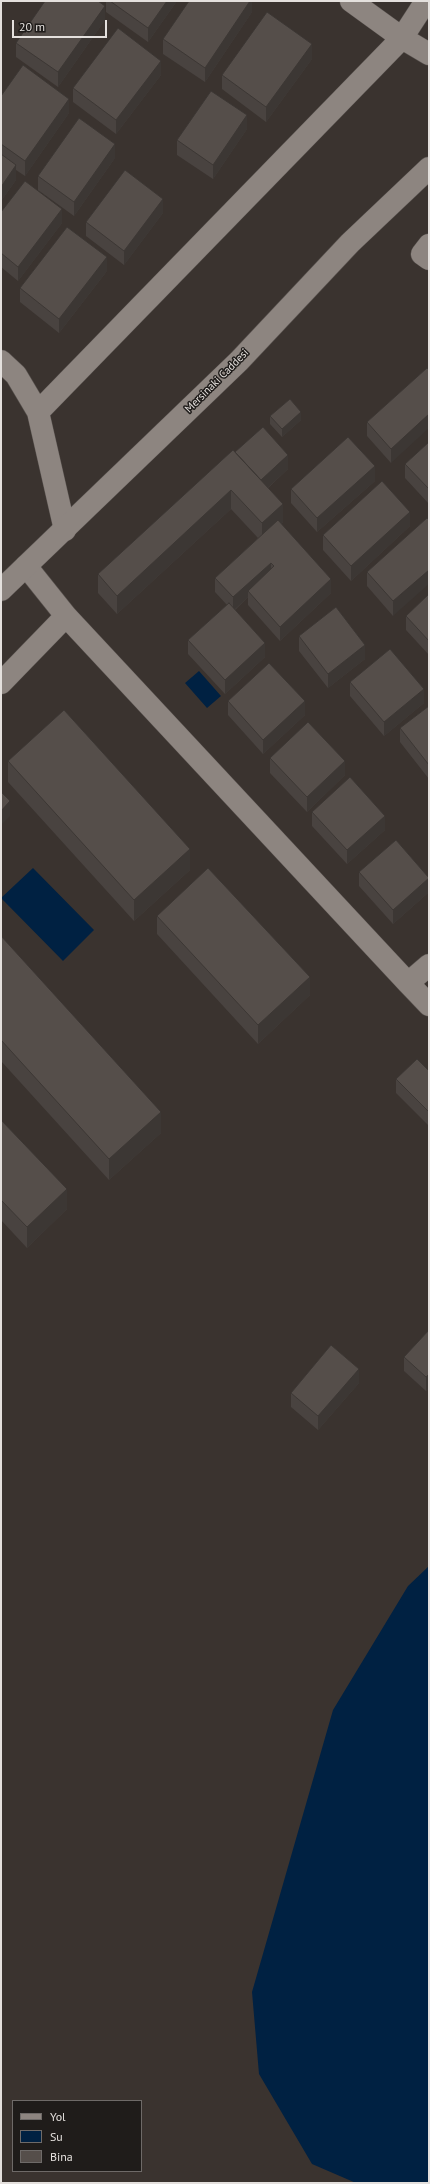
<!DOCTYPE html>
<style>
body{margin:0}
#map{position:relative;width:430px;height:2184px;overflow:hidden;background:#3a332f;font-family:"PT Sans",sans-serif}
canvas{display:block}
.frame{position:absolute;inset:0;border:2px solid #e4e0dd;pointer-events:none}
.legend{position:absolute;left:12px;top:2100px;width:130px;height:72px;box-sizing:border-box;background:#1f1c1a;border:1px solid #6e6a68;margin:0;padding:5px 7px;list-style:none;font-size:12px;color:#e4e0dd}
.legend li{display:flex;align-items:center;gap:8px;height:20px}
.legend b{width:20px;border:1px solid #6e6a68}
.scale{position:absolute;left:12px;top:20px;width:95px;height:18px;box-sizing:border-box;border:2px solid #e4e0dd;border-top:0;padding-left:5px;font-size:12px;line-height:14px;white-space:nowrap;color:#e4e0dd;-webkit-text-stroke:3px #1f1c1a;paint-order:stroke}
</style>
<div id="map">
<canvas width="430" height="2184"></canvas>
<div class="frame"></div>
<ul class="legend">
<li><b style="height:5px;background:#8d8580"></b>Yol</li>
<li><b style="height:11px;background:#002142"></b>Su</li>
<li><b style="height:11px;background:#554e4a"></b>Bina</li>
</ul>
<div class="scale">20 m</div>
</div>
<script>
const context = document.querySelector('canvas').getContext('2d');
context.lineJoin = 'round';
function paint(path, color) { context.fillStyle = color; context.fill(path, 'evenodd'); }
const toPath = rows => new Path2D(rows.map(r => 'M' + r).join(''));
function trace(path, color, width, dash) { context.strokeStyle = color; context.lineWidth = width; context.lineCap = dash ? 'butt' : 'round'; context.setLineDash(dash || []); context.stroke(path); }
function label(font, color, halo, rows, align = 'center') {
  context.font = font + ' "PT Sans",sans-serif'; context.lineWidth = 3; context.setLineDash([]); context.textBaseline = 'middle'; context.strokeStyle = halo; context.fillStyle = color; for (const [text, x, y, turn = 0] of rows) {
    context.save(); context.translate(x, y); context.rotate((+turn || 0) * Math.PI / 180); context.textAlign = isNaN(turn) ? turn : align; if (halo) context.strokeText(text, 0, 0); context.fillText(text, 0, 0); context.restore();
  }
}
const water = toPath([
 [199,671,221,696,207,708,185,683],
 [33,868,94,930,63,961,1,898],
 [429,1566,429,2183,356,2183,312,2164,259,2074,252,1992,333,1710,408,1586]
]);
const minor = toPath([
 [351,1,402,38,429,54],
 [429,245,422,254,429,259],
 [1,361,16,375,38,412,65,530],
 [38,412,402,38,426,1],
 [26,566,66,616,408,983,429,965],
 [1,683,66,616],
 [408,983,429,1005]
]);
const tertiary = toPath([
 [1,590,239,361,350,243,429,168]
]);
const wall = toPath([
 [106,1,177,1,148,42,106,12],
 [252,1,252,12,205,82,163,54,163,39],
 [105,20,58,87,16,57,16,43],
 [312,59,266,122,222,89,222,75],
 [161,75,116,134,73,102,73,88],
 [1,96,69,113,25,176,16,170,16,180,1,201],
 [247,129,213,179,177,155,177,140],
 [115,158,74,216,38,190,62,223,18,281,1,267,1,212,38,190,38,176],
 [163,213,124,265,86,236,86,222],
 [107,271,59,333,20,302,20,288],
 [427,368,391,463,367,436,367,422],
 [270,416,301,420,282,437,270,424],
 [429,442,429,504,405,478,405,464],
 [235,452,288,469,268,488,283,522,281,524,331,593,280,641,248,605,248,597,235,610,265,657,225,694,188,654,188,640,227,605,215,592,215,578,258,538,231,509,117,614,98,593,98,574],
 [375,481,317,532,291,503,291,489],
 [427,518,393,616,367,586,367,572],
 [410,526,351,581,323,550,323,535],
 [429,594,429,655,406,630,406,616],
 [299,636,365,659,328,688,299,651],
 [350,682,424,703,384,736,350,696],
 [228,701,305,715,263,754,228,715],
 [429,706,429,779,400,742,400,728],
 [270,758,345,775,307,812,270,773],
 [8,761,190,870,134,921,8,782],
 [312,812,385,830,347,864,312,826],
 [359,872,429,878,429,892,393,924,359,886],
 [157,916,310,995,258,1044,157,934],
 [1,936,161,1133,109,1180,1,1061],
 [429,1071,429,1126,396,1093,396,1079],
 [1,1120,67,1209,27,1248,1,1220],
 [429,1330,429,1388,426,1391,404,1371,404,1357],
 [359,1383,318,1430,291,1407,291,1393]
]);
const shadedWall = toPath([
 [167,1,177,1,148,42,148,28],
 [250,1,252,1,252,12,205,82,205,68],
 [105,6,105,20,58,87,58,72],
 [312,44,312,59,266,122,266,107],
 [161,61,161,75,116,134,116,120],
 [69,99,69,113,25,176,25,161],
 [247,115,247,129,213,179,213,165],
 [115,144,115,158,74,216,74,202],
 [16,165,16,180,1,201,1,187],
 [163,199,163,213,124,265,124,251],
 [62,209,62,223,18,281,18,267],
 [107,257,107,271,59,333,59,319],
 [301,412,301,420,282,437,282,429],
 [429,414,429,428,391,463,391,449],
 [288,455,288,469,261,494,261,480],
 [375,466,375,481,317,532,317,518],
 [231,490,231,509,117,614,117,596],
 [283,504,283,522,262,542,262,523],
 [410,512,410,526,351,581,351,566],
 [271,563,271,577,248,591,248,597,233,611,233,597],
 [429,570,429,584,393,616,393,601],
 [331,579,331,593,280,641,280,627],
 [265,643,265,657,225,694,225,680],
 [365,645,365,659,328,688,328,674],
 [424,689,424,703,384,736,384,722],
 [305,701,305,715,263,754,263,740],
 [345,761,345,775,307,812,307,797],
 [10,801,10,816,1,825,1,811],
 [385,816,385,830,347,864,347,850],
 [190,849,190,870,134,921,134,900],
 [429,878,429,892,393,924,393,910],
 [310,977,310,995,258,1044,258,1025],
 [161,1112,161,1133,109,1180,109,1159],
 [67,1189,67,1209,27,1248,27,1227],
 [359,1369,359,1383,318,1430,318,1416],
 [429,1374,429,1388,426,1391,426,1377]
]);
const building = toPath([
 [45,1,98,1,105,6,58,72,16,43,45,1],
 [110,1,167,1,148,28,110,1],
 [189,1,250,1,205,68,163,39,189,1],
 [267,12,312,44,266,107,222,75,267,12],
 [118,28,161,61,116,120,73,88,118,28],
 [23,65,69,99,25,161,1,144,1,96,23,65],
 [211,91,247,115,213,165,177,140,211,91],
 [79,118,115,144,74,202,38,176,79,118],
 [1,154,16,165,1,187,1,154],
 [125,170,163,199,124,251,86,222,125,170],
 [25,181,62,209,18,267,1,253,1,212,25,181],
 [67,227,107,257,59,319,20,288,67,227],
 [427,368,429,370,429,414,391,449,367,422,427,368],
 [290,399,301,412,282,429,270,416,290,399],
 [263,427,288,455,261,480,235,452,263,427],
 [348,437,375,466,317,518,291,489,348,437],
 [429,442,429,489,405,464,429,442],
 [233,450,283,504,262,523,231,490,117,596,98,574,233,450],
 [382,481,410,512,351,566,323,535,382,481],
 [427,518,429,520,429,570,393,601,367,572,427,518],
 [278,520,331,579,280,627,248,591,274,566,271,563,233,597,215,578,278,520],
 [429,594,429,641,406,616,429,594],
 [229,603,265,643,225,680,188,640,229,603],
 [336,607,365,645,328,674,299,636,336,607],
 [390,649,424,689,384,722,350,682,390,649],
 [269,663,305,701,263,740,228,701,269,663],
 [429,706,429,765,400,728,429,706],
 [64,710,190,849,134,900,8,761,64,710],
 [308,722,345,761,307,797,270,758,308,722],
 [350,777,385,816,347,850,312,812,350,777],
 [1,792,10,801,1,811,1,792],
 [396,840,429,878,393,910,359,872,396,840],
 [208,868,310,977,258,1025,157,916,208,868],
 [1,936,161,1112,109,1159,1,1040,1,936],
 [417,1059,429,1071,429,1112,396,1079,417,1059],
 [1,1120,67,1189,27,1227,1,1200,1,1120],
 [429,1330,429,1374,426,1377,404,1357,429,1330],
 [331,1345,359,1369,318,1416,291,1393,331,1345]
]);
const streetNames = [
 ["Mersinaki Caddesi",217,381,-45]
];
paint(water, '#002142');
trace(minor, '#58524e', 23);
trace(tertiary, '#58524e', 23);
trace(minor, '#8d8580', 22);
trace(tertiary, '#8d8580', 22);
paint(wall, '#494340');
paint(shadedWall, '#3c3734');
paint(building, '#554e4a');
trace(building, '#3c3734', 1);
label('11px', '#e4e0dd', '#1f1c1a', streetNames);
</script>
